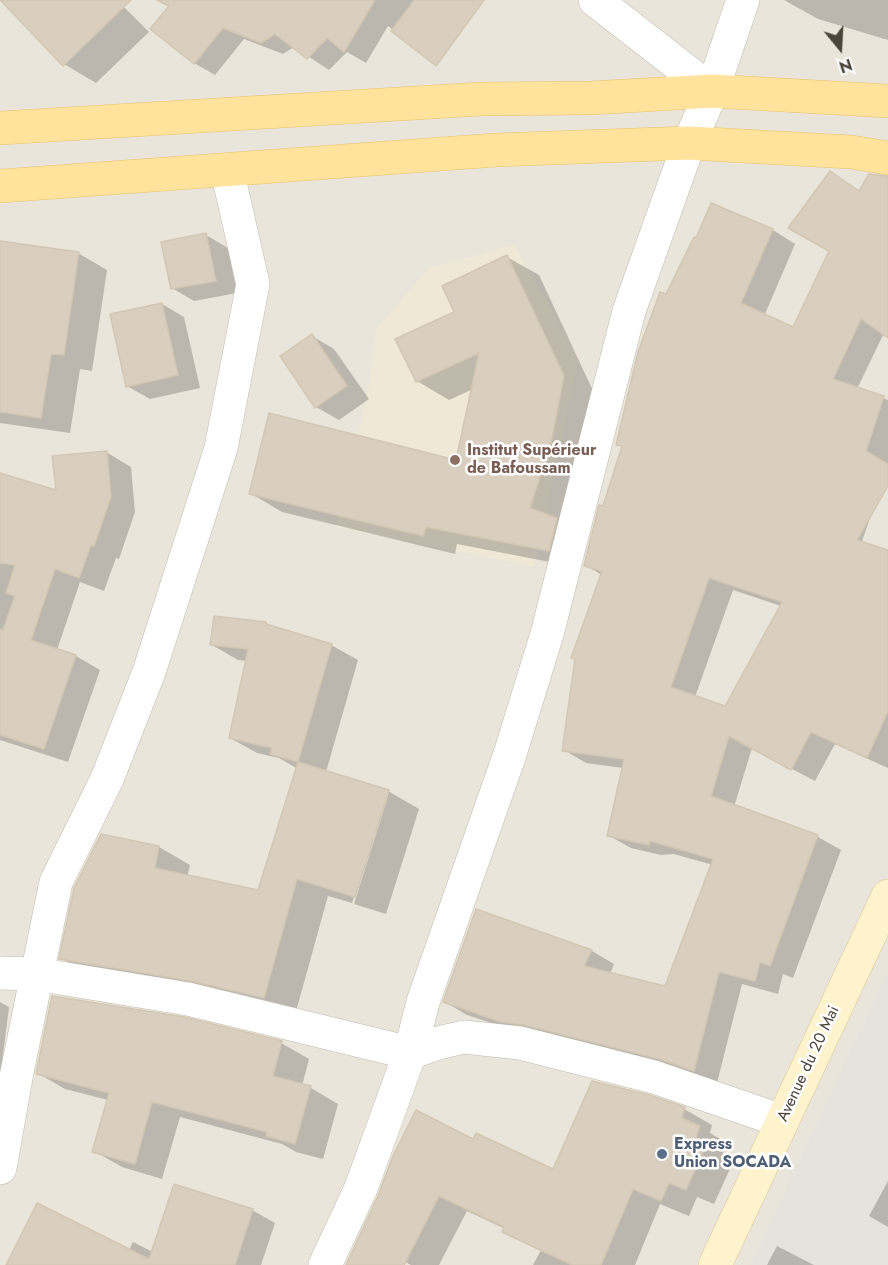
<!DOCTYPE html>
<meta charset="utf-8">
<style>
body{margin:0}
#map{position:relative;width:888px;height:1265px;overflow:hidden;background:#f6f3ec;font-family:Jost,sans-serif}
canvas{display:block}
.north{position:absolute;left:810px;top:18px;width:60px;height:60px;-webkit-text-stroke:4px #fff;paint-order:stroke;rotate:162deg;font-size:16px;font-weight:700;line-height:24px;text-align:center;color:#4b4439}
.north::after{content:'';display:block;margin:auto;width:21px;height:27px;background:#4b4439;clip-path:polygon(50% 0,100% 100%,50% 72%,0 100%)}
</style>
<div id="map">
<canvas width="888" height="1265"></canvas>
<div class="north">N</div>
</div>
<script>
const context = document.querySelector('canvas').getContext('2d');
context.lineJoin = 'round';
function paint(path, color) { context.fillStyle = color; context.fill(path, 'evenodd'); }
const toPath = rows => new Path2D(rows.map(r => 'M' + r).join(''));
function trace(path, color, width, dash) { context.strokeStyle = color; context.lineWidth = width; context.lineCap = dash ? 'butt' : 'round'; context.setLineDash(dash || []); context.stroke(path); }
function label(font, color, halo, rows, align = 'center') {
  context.font = font + ' Jost,sans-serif'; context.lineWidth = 5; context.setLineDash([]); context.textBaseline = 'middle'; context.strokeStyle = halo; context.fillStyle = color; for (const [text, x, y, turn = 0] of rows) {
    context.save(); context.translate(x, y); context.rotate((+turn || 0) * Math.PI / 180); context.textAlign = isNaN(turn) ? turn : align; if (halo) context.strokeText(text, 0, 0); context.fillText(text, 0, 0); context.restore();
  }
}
const residential = toPath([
 [0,0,888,0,888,1265,0,1265]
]);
const industrial = toPath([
 [888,972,888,1265,751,1265]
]);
const education = toPath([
 [514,245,579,357,534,567,336,527,368,392,377,328,429,268]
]);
const shadow = toPath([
 [0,0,117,0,149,32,96,83,64,64],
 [176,0,449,0,403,38,388,26,366,63,347,52,329,70,294,47,283,54,244,39,215,75,194,63],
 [784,0,888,0,888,40,818,19],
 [830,173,860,191,888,177,888,336,884,333,857,389,888,400,888,465,854,565,888,552,888,768,835,744,815,781,752,748,734,807,818,837,841,850,793,978,783,974,778,994,742,984,717,1083,525,1034,467,1015,445,1002,477,911,592,951,614,964,610,974,666,988,713,865,674,854,661,855,631,848,608,835,623,768,586,763,564,750,602,575,585,565,623,447,618,444,667,296,697,240,712,205,773,230,795,244,765,314,794,329,831,250],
 [733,590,781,606,726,708,695,697],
 [206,235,228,248,237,293,194,301,172,288],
 [0,242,78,253,107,270,92,371,80,369,70,433,0,423],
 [507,257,539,275,595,395,581,568,457,544,455,554,282,512,250,493,457,462,473,389,449,400,417,381,456,313],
 [162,304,184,317,200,388,150,399,127,386],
 [312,336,334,349,369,399,339,420,316,407,282,357],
 [106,452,131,467,135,512,119,559,116,558,104,591,80,582,57,650,76,656,100,670,68,762,0,740,0,475,57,492],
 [266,623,274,628,331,645,358,660,326,772,388,791,419,809,386,914,354,904,388,796,385,796,352,903,328,896,295,1015,92,976,61,958,159,847,190,865,187,877,259,892,298,769,279,758,257,753,230,738,247,661,238,660,212,645],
 [0,1002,9,1007,0,1077],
 [281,1043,309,1059,302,1086,311,1088,338,1104,323,1159,296,1152,282,1144,180,1117,162,1179,122,1167,94,1151,108,1100,65,1089,37,1073],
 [684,1109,712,1125,710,1133,727,1143,723,1153,734,1160,714,1204,697,1197,689,1216,660,1204,635,1265,533,1265,541,1250,516,1234,467,1211,439,1265,411,1265,388,1253,474,1141,554,1171],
 [888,1181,888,1227,869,1216],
 [252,1210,275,1223,261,1265,8,1265,129,1250,133,1242,153,1252],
 [777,1246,814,1265,767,1265]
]);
const building = toPath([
 [0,0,131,0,63,66,0,0],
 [157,0,375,0,344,52,327,38,307,59,275,34,261,43,223,28,194,64,150,29,169,6,157,0],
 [414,0,484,0,436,66,391,31,414,0],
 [830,171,859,191,869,174,888,176,888,338,861,319,833,379,884,396,866,451,888,464,888,486,857,540,888,550,888,711,867,758,811,732,791,770,729,736,711,796,818,835,770,966,760,962,755,981,719,972,694,1071,659,1059,524,1025,501,1022,443,1002,476,909,592,950,584,966,665,986,713,859,650,841,649,845,607,836,624,759,562,751,575,659,571,658,602,571,584,566,599,505,603,506,622,446,616,445,638,352,660,292,666,294,694,237,696,238,711,203,773,229,741,303,793,327,829,251,788,228,830,171],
 [709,578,782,602,725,706,671,687,709,578],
 [206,233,216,281,171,289,161,242,206,233],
 [0,241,79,252,64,355,51,354,41,418,0,412,0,241],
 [507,255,564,376,551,442,530,508,557,518,549,551,426,527,423,536,249,494,269,413,456,460,479,353,416,382,395,339,454,312,442,286,507,255],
 [162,303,178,375,126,387,110,314,162,303],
 [312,334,347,386,315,408,280,356,312,334],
 [107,451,111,497,94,546,91,545,79,578,55,569,31,640,76,655,44,749,0,735,0,629,3,630,15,596,6,593,15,565,0,563,0,473,56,490,52,456,107,451],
 [214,616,266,622,266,624,332,644,298,762,270,754,272,748,229,738,248,649,210,645,214,616],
 [298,762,389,790,355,897,297,879,264,998,191,981,59,959,74,888,101,834,159,846,155,868,258,890,298,762],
 [52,996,184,1017,282,1041,273,1076,311,1086,295,1144,266,1136,267,1132,152,1102,135,1164,92,1152,109,1093,36,1074,52,996],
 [592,1081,649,1095,685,1107,682,1118,700,1126,696,1138,707,1143,686,1190,669,1183,661,1201,633,1189,601,1265,572,1265,502,1232,504,1227,439,1196,404,1265,346,1265,378,1196,393,1156,416,1110,473,1139,476,1133,553,1169,592,1081],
 [174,1184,253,1209,235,1265,6,1265,37,1203,149,1259,174,1184]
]);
const minor = toPath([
 [712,91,743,0],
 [0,973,36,974,188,999,410,1053,438,1043,464,1037,520,1043,654,1077,782,1121],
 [0,1168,17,1072,56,882,107,779,149,672,221,448,253,284,227,170],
 [325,1265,361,1188,410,1053,423,1002,510,754,547,634,629,311,689,143,712,91,595,0]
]);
const secondary = toPath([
 [715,1265,888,896]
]);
const primary = toPath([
 [0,128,481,99,591,98,712,91,888,101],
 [0,186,496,150,689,143,851,152,888,158]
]);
const markers = [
 [455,460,6,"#8d6e63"],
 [662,1154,6,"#5c6f8a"]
];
const educationNames = [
 ["Institut Supérieur",467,451],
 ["de Bafoussam",467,469]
];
const streetNames = [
 ["Avenue du 20 Mai",809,1064,-65]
];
const serviceNames = [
 ["Express",674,1145],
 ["Union SOCADA",674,1163]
];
paint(residential, '#eae5da');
paint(industrial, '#e6e2dd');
paint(education, '#efe8d6');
paint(shadow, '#0003');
paint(building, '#d8cfc1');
trace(building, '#d3c7b4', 1.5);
trace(minor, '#c2bbae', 34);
trace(secondary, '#d6c79b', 34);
trace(primary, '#e6c16a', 34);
trace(minor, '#fff', 33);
trace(secondary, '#fff3cd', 33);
trace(primary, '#ffe39c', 33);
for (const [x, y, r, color] of markers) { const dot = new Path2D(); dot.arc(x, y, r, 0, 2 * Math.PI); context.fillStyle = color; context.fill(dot); trace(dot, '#fff', 2); }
label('bold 16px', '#785e54', '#fff', educationNames, 'left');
label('16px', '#4b4439', '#fff', streetNames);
label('bold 16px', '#4e5e75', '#fff', serviceNames, 'left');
</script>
